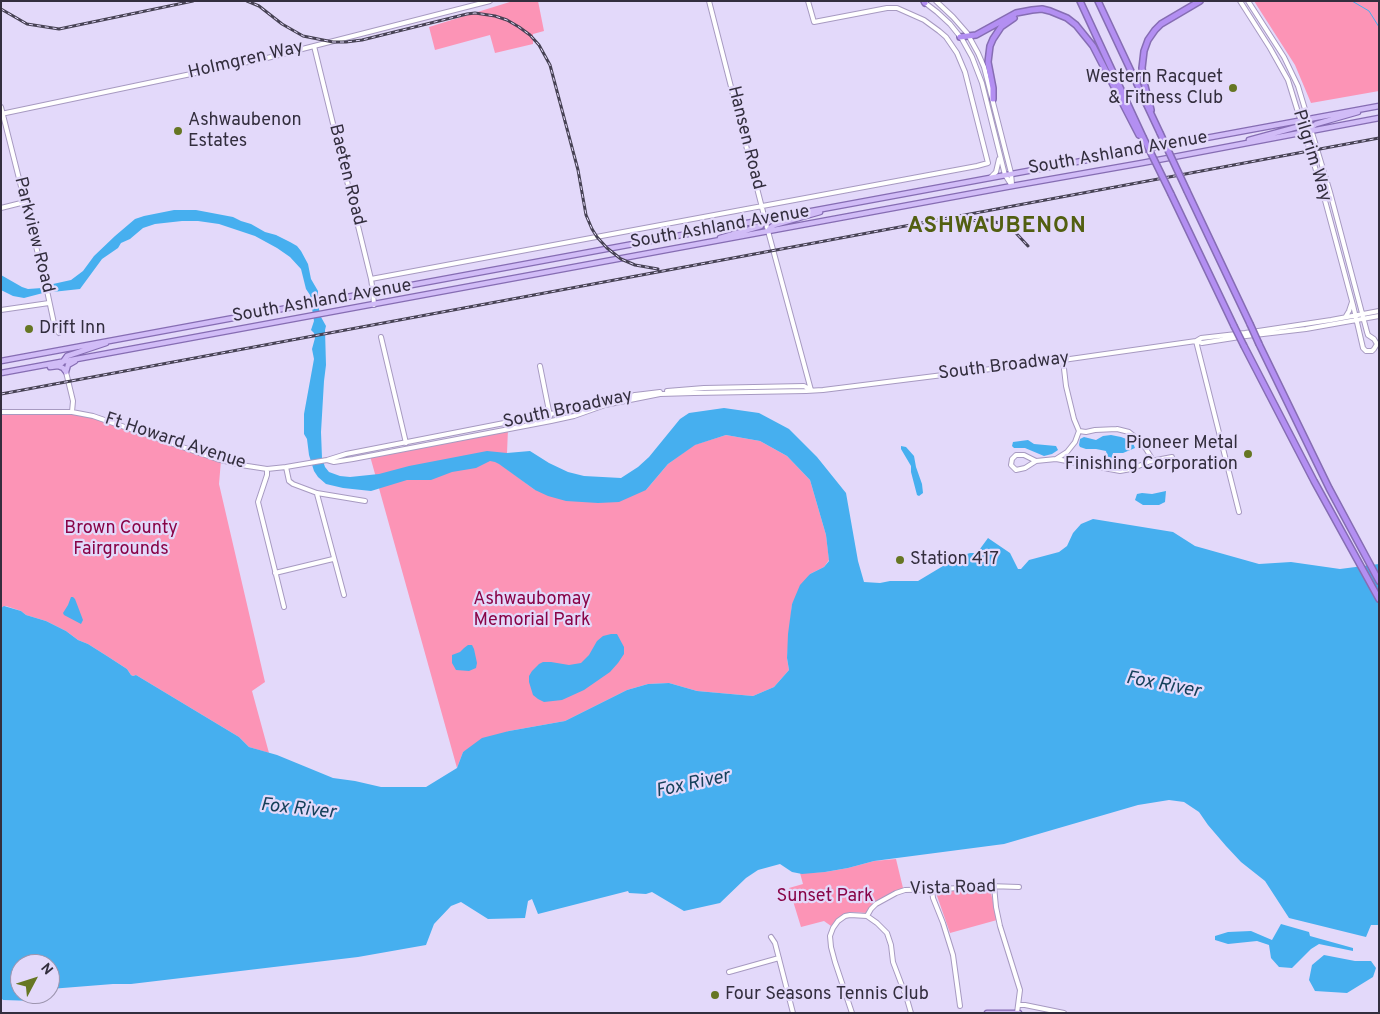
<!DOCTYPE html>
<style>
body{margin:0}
#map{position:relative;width:1380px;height:1014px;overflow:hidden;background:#e3d9fa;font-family:Overpass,sans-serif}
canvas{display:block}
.frame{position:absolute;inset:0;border:2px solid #332e3e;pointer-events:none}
.north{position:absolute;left:10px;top:954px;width:50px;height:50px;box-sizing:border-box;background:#e3d9fa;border:1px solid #9d95af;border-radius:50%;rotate:50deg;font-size:14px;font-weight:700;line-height:20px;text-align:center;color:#332e3e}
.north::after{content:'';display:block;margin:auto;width:18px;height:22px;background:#667623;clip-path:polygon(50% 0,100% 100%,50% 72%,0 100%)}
</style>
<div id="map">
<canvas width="1380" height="1014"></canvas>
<div class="frame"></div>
<div class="north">N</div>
</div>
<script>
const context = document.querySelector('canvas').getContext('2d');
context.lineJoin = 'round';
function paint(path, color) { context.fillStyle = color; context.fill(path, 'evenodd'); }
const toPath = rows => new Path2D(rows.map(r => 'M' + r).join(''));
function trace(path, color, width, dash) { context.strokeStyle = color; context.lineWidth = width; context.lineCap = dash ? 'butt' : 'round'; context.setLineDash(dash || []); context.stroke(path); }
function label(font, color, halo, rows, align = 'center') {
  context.font = font + ' Overpass,sans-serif'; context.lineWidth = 4.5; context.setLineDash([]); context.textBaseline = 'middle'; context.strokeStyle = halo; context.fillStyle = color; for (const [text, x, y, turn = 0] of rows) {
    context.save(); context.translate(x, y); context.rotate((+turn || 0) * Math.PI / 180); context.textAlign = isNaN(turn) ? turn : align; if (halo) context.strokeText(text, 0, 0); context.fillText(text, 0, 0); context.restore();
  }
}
const green = toPath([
 [513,1,538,1,544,31,533,34,533,44,495,53,490,35,435,50,429,27],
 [1254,1,1379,1,1379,91,1311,103,1295,65],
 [1,412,72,412,93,416,221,460,219,484,265,682,252,691,269,753,249,747,239,737,136,675,133,676,131,675,127,669,107,656,88,644,78,640,66,631,46,621,26,615,21,611,6,606,1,608],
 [508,429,507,453,500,464,535,490,646,490,668,464,694,445,726,435,760,441,787,456,810,480,826,535,829,560,824,567,810,574,792,604,787,658,789,670,774,687,753,696,697,691,669,683,648,684,627,690,565,721,509,731,463,752,457,768,370,456],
 [896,859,903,888,891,893,872,905,867,913,851,912,844,914,838,918,831,926,824,921,801,927,789,888,803,884,800,873,825,872,848,868,874,861],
 [968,889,989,890,991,893,997,920,950,933,936,893,937,892]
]);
const water = toPath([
 [174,210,196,210,233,217,241,221,251,224,265,232,276,235,290,242,297,246,301,251,308,264,311,279,318,291,318,305,321,317,326,326,325,330,326,365,324,381,321,432,322,458,325,467,329,472,340,476,350,477,379,474,409,466,487,451,507,453,530,451,549,463,568,472,584,476,621,478,638,467,649,457,680,419,689,413,724,408,759,413,789,429,817,457,846,493,858,561,864,582,880,583,890,581,918,581,958,557,970,553,977,553,988,538,1010,553,1018,569,1021,569,1029,560,1059,552,1067,546,1073,533,1081,524,1093,519,1173,532,1195,546,1259,564,1291,562,1340,569,1379,564,1379,925,1371,925,1366,937,1289,918,1265,881,1241,862,1226,846,1208,825,1199,812,1184,802,1169,800,1138,805,1004,844,874,861,848,868,825,872,802,874,792,872,780,864,758,870,746,878,720,903,684,911,652,892,646,894,629,893,628,891,538,914,532,899,528,901,525,918,488,919,461,902,451,906,434,924,426,945,358,957,131,984,113,984,50,989,50,964,20,964,20,994,43,994,35,1001,3,1000,1,998,1,608,4,606,21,611,26,615,46,621,66,631,78,640,88,644,107,656,127,669,131,675,133,676,136,675,239,737,249,747,277,755,333,778,355,781,381,787,426,787,457,768,463,752,482,738,509,731,565,721,627,690,648,684,669,683,697,691,753,696,774,687,789,670,787,658,788,634,792,604,800,585,810,574,824,567,829,561,826,535,810,480,787,456,760,441,726,435,695,445,668,464,646,490,619,502,598,503,566,501,548,496,535,490,499,464,495,462,490,461,476,468,452,472,431,480,407,480,371,491,343,488,326,484,318,477,314,471,309,455,307,439,304,434,304,414,314,359,312,349,315,338,314,333,311,330,314,321,310,295,306,289,301,269,290,257,277,248,255,236,219,224,198,221,182,221,155,224,143,228,130,239,121,243,118,248,102,259,80,289,43,293,24,298,13,296,1,290,1,275,22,287,28,289,42,288,53,284,71,280,83,271,94,256,115,236,135,219,144,216],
 [1111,435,1121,437,1129,440,1133,443,1135,448,1123,453,1113,453,1111,460,1108,460,1106,451,1096,449,1086,449,1080,447,1079,445,1080,439,1084,437,1096,440,1103,436],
 [1028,440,1034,444,1056,446,1058,450,1052,454,1044,456,1025,448,1014,448,1012,446,1013,442],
 [901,446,906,447,914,456,916,467,922,484,923,493,919,496,917,495,911,472,911,466,901,449],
 [1166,491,1165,502,1159,505,1143,505,1135,500,1137,494,1142,493,1152,494],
 [71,597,73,597,75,599,83,620,81,624,64,615,63,613,68,605],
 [611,634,617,634,624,647,624,654,618,663,610,672,584,690,562,700,544,702,538,699,533,695,529,682,529,676,532,671,539,664,543,662,551,662,569,665,581,663,589,655,597,641,603,636],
 [468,645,472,645,474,649,477,663,476,668,469,671,456,670,452,663,452,655,460,652,464,648],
 [1281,924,1309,932,1310,936,1353,948,1353,951,1319,944,1311,949,1292,968,1279,967,1271,958,1269,945,1257,941,1228,944,1215,940,1215,936,1228,932,1251,931,1272,940],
 [1324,955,1355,961,1371,961,1376,968,1373,977,1347,993,1315,991,1309,980,1312,965]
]);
const stream = toPath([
 [1352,1,1369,11,1379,27]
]);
const minor = toPath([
 [709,1,768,231,811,390],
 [936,1,953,17,967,33,978,53,984,67,1011,173,1012,184],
 [1240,1,1270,48,1288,80,1323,193,1353,305,1363,348,1366,351,1372,351,1374,349,1377,344,1374,339,1368,335,1367,332,1330,192,1298,86,1284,57,1248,1],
 [924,2,937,12,950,24,962,39,972,57,982,83,1005,175,1012,186],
 [314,46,371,279,373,292,374,305],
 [1,107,46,286,55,328,59,333],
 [1,114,267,58,490,1],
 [990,178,996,172,999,159],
 [1,208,25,202],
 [371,279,977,166,988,163,965,72,957,53,946,37,939,31,924,20,897,8,887,8,814,22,808,1],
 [1,310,49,303],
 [1346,316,1349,311,1352,302],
 [381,337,406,443],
 [1196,341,1201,338,1245,333,1331,320,1379,311],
 [1196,341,1239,512],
 [1063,360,1066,386,1074,419,1079,431],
 [540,366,550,416],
 [66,372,73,401,72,412],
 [667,391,704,388,804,386,811,390],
 [606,403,635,395,660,392],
 [1,412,72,412,93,416,217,459,241,465,267,469,286,467,289,481,293,484,317,493,365,501],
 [1117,429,1129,432,1140,441,1146,449,1151,457,1151,461,1131,469,1120,471,1056,459,1067,452,1075,442,1079,431,1086,432,1095,430,1117,429],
 [327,460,334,462,353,459,551,421,574,416,605,405,660,394,694,393,806,391,823,390,1063,360,1196,341,1202,343,1246,336,1306,329,1379,316],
 [1036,461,1024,455,1016,455,1012,459,1011,465,1016,470,1025,468,1036,461,1056,459],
 [1151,461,1172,457],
 [286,467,327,460,346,454,550,414,582,409,599,405],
 [267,469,267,475,258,502,284,607],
 [317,494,344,595],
 [275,573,333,559],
 [994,886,996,907,1000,926,1020,990,1017,1013],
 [932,890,933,898,943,923,953,955,960,1006],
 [867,916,871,909,876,904,896,893,905,890,943,889,988,886,1019,887],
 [771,937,775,943,793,1013],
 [729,972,779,958],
 [1018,1005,1025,1005,1064,1013],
 [852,1013,835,962,831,947,830,936,833,928,838,921,845,916,850,915,867,916,877,923,887,933,891,945,893,962,907,999,911,1013]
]);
const major = toPath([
 [1305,132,1316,124,1358,112],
 [1249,140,1297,127,1307,120],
 [768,231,770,228,774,225,820,212],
 [720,238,761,226,765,219],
 [1,361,1379,106],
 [62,363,67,356,106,343],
 [50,367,58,366,63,368,66,372,68,365,75,361],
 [1,373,1012,186,1142,163,1379,118],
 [987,1013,1019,1013]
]);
const highway = toPath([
 [924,1,925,3],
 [1080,1,1143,137],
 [1098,1,1160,133],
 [960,37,976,35,1016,13,1032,10,1042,9,1050,11,1067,18,1076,25,1093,46,1139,135,1143,137],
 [993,99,993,88,988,62,990,46,993,39,1001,27,1014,18],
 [1151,110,1144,82,1142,68,1144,51,1148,40,1155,30,1161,24,1200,1],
 [1187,191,1250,324],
 [1171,194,1234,326],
 [1259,344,1329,488,1379,581],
 [1244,346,1314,481,1379,599]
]);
const rail = toPath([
 [247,1,259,6,282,24,303,36,333,42,346,42,362,40,467,14,475,13,495,16,507,20,519,27,530,35,539,45,550,65,578,170,586,215,592,229,597,237,607,248,621,259,635,265,658,269],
 [1,9,27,24,59,29,193,1],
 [966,221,987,220,999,223,1015,232,1028,246],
 [1,394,1379,138]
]);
const highwayBridge = toPath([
 [1160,133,1187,191],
 [1143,137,1171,194],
 [1250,324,1259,344],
 [1234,326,1244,346]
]);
const markers = [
 [1233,88,5,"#667623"],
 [178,131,5,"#667623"],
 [29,329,5,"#667623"],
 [1248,454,5,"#667623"],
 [900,560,5,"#667623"],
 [715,995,5,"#667623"]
];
const streetNames = [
 ["Holmgren Way",246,61,-13],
 ["Hansen Road",745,138,76],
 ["South Ashland Avenue",1118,154,-10],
 ["Pilgrim Way",1311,156,73],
 ["Baeten Road",346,175,76],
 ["South Ashland Avenue",720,228,-10],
 ["Parkview Road",33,235,76],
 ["South Ashland Avenue",322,302,-10],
 ["South Broadway",1004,367,-7],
 ["South Broadway",568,410,-12],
 ["Ft Howard Avenue",175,442,18],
 ["Vista Road",953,889,-2]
];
const poiNames = [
 ["Western Racquet",1223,78,"right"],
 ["& Fitness Club",1223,99,"right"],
 ["Ashwaubenon",188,121],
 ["Estates",188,142],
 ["Drift Inn",39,329],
 ["Pioneer Metal",1238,444,"right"],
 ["Finishing Corporation",1238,465,"right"],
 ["Station 417",910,560],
 ["Four Seasons Tennis Club",725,995]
];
const parkNames = [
 ["Brown County",121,529],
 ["Fairgrounds",121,550],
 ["Ashwaubomay",532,600],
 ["Memorial Park",532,621],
 ["Sunset Park",825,897]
];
const waterNames = [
 ["Fox River",1163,686,11],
 ["Fox River",693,785,-12],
 ["Fox River",298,810,6]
];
const districtNames = [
 ["ASHWAUBENON",997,228]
];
paint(green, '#fc94b6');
paint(water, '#46afef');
trace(stream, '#46afef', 1);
trace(minor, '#a79ac1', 6);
trace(major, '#866db3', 7);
trace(highway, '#866db3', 8);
trace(minor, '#fff', 4);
trace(major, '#d1bcf7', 4.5);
trace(highway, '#b38ff2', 5);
trace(rail, '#474254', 3);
trace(rail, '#e3d9fa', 1, [4]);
trace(highwayBridge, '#866db3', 8, []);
trace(highwayBridge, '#b38ff2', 5);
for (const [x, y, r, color] of markers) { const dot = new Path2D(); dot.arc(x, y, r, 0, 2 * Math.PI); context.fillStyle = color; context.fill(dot); trace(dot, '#e3d9fa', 2); }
label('18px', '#332e3e', '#e3d9fa', streetNames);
label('18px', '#332e3e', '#e3d9fa', poiNames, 'left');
label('18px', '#880447', '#e3d9fa', parkNames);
label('italic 19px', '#16415b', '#e3d9fa', waterNames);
context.letterSpacing = '1px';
label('bold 22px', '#525f11', '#e3d9fa', districtNames);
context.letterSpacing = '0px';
</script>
